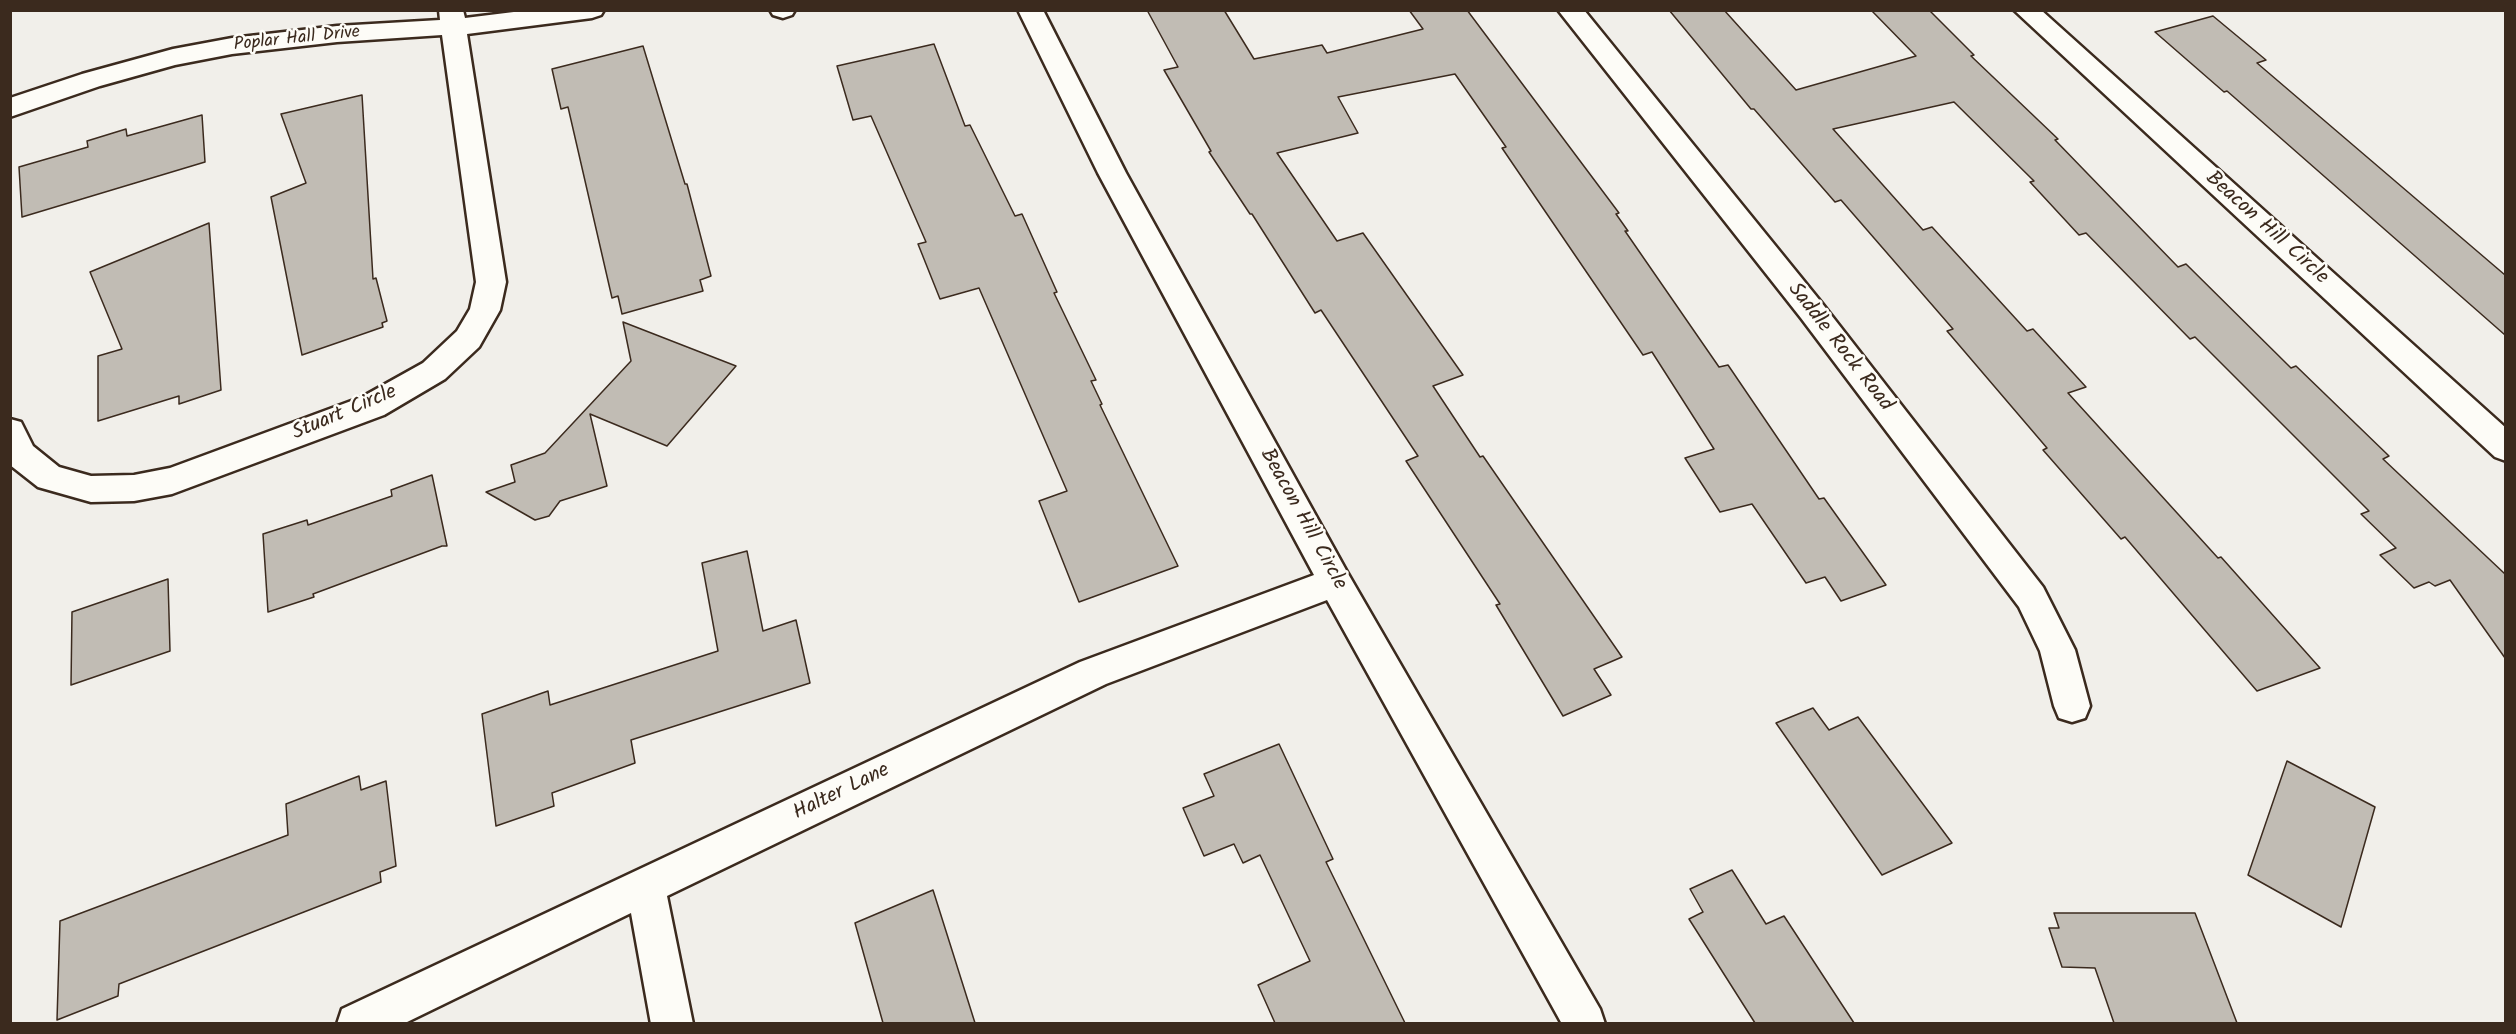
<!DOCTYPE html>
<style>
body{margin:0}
#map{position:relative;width:2516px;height:1034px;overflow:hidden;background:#f1efea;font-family:Kalam,sans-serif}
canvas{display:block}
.frame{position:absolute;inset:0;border:12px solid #3b2a1e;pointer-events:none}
</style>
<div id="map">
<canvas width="2516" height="1034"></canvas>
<div class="frame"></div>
</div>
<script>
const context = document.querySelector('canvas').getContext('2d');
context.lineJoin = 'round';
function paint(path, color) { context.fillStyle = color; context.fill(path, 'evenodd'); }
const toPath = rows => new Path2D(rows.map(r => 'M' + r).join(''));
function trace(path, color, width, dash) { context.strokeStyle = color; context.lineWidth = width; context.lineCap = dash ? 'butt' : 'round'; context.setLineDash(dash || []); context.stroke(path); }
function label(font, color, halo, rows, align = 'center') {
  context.font = font + ' Kalam,sans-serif'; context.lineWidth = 5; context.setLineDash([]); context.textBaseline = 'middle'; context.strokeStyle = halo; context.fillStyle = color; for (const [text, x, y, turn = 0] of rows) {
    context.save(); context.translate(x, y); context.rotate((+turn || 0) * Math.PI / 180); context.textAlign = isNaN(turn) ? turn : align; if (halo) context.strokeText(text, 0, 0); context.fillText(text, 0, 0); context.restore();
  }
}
const building = toPath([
 [1147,10,1224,10,1254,59,1322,45,1327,53,1423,29,1409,10,1467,10,1619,213,1616,214,1628,231,1625,231,1719,367,1728,365,1819,499,1824,498,1886,585,1841,601,1825,577,1806,583,1752,504,1720,512,1685,458,1714,449,1652,352,1643,355,1502,148,1506,147,1455,74,1338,97,1358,133,1277,153,1337,241,1363,233,1463,375,1433,386,1480,457,1483,456,1622,657,1594,669,1611,695,1563,716,1496,605,1500,604,1406,461,1418,456,1321,310,1315,313,1252,214,1250,214,1209,152,1211,151,1164,70,1178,67,1147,10],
 [1669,10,1724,10,1796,90,1916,56,1871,10,1929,10,1974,55,1971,56,2058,139,2055,140,2178,267,2186,264,2291,368,2296,366,2389,456,2383,459,2505,574,2505,658,2450,580,2435,586,2429,582,2414,588,2380,555,2396,548,2361,514,2369,511,2195,337,2190,339,2086,233,2079,235,2030,182,2034,181,1954,102,1833,129,1923,230,1932,227,2027,331,2033,329,2086,387,2068,393,2218,558,2221,557,2320,668,2257,691,2125,537,2121,539,2043,450,2047,448,1947,331,1953,329,1841,200,1835,202,1754,109,1751,109,1669,10],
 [2213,16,2266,60,2257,63,2505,275,2505,335,2227,91,2224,92,2155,32,2213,16],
 [934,44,965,126,970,125,1015,216,1022,214,1057,292,1054,293,1096,380,1091,381,1102,404,1100,405,1178,566,1079,602,1039,501,1067,491,979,288,940,299,918,244,926,242,871,116,853,120,837,66,934,44],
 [643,46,685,184,687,184,711,276,700,280,703,291,622,314,618,296,612,298,568,107,561,109,552,69,643,46],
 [362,95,373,279,376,278,387,321,382,323,383,327,302,355,271,197,306,183,281,114,362,95],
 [202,115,205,162,22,217,19,167,88,147,87,141,126,129,127,136,202,115],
 [209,223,221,390,179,404,179,396,98,421,98,356,122,349,90,272,209,223],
 [623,322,736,366,667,446,590,414,607,486,560,501,549,516,535,520,486,492,515,482,511,465,545,453,631,361,623,322],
 [432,475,447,546,442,546,313,594,314,597,268,612,263,534,307,520,308,525,392,496,391,490,432,475],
 [747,551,763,631,796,620,810,683,631,740,635,763,552,793,554,806,496,826,482,714,548,691,550,705,718,651,702,563,747,551],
 [168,579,170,651,71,685,72,612,168,579],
 [1813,708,1829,730,1858,717,1952,843,1882,875,1776,723,1813,708],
 [1279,744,1333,859,1326,862,1405,1023,1275,1023,1258,985,1310,961,1260,855,1243,863,1234,844,1204,856,1183,808,1214,796,1204,774,1279,744],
 [2287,761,2375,807,2341,927,2248,875,2287,761],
 [359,776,361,790,386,781,396,866,380,872,381,882,119,984,118,996,57,1020,60,921,288,835,286,804,359,776],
 [1732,870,1766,924,1784,916,1854,1023,1755,1023,1689,919,1703,912,1690,889,1732,870],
 [933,890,975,1023,883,1023,855,923,933,890],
 [2054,913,2195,913,2237,1023,2114,1023,2095,968,2062,967,2049,928,2059,928,2054,913]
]);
const street = toPath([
 [439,10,463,10,465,18,530,10,604,10,601,15,592,18,467,34,506,282,500,310,479,347,445,379,384,415,172,494,134,501,91,502,38,487,10,465,10,419,21,422,33,446,59,467,91,476,134,475,170,468,362,397,423,363,457,331,470,309,476,282,442,35,337,42,232,54,175,65,100,86,10,117,10,98,82,74,173,49,232,38,337,26,440,20,439,10],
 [770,10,795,10,792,15,783,18,773,15,770,10],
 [1018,10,1043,10,1126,173,1347,572,1600,1009,1605,1024,1562,1024,1327,600,1106,684,667,896,693,1024,651,1024,631,913,403,1024,337,1024,342,1009,1080,662,1314,575,1098,173,1018,10],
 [1558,10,1584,10,1821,302,2043,587,2075,650,2090,706,2085,718,2072,722,2059,718,2054,706,2040,651,2019,607,1801,318,1558,10],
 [2014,10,2041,10,2506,428,2506,461,2495,457,2014,10]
]);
const farStreetnames = [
 ["Poplar Hall Drive",297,40,-6]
];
const streetNames = [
 ["Beacon Hill Circle",2266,229,42],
 ["Saddle Rock Road",1839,348,52],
 ["Stuart Circle",345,414,-23],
 ["Beacon Hill Circle",1302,520,61],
 ["Halter Lane",842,793,-26]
];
paint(building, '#c1bcb4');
trace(building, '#3b2a1e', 1.5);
trace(street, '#3b2a1e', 5);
paint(street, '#fdfcf7');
label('18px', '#3b2a1e', '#fdfcf7', farStreetnames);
label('21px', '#3b2a1e', '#fdfcf7', streetNames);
</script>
